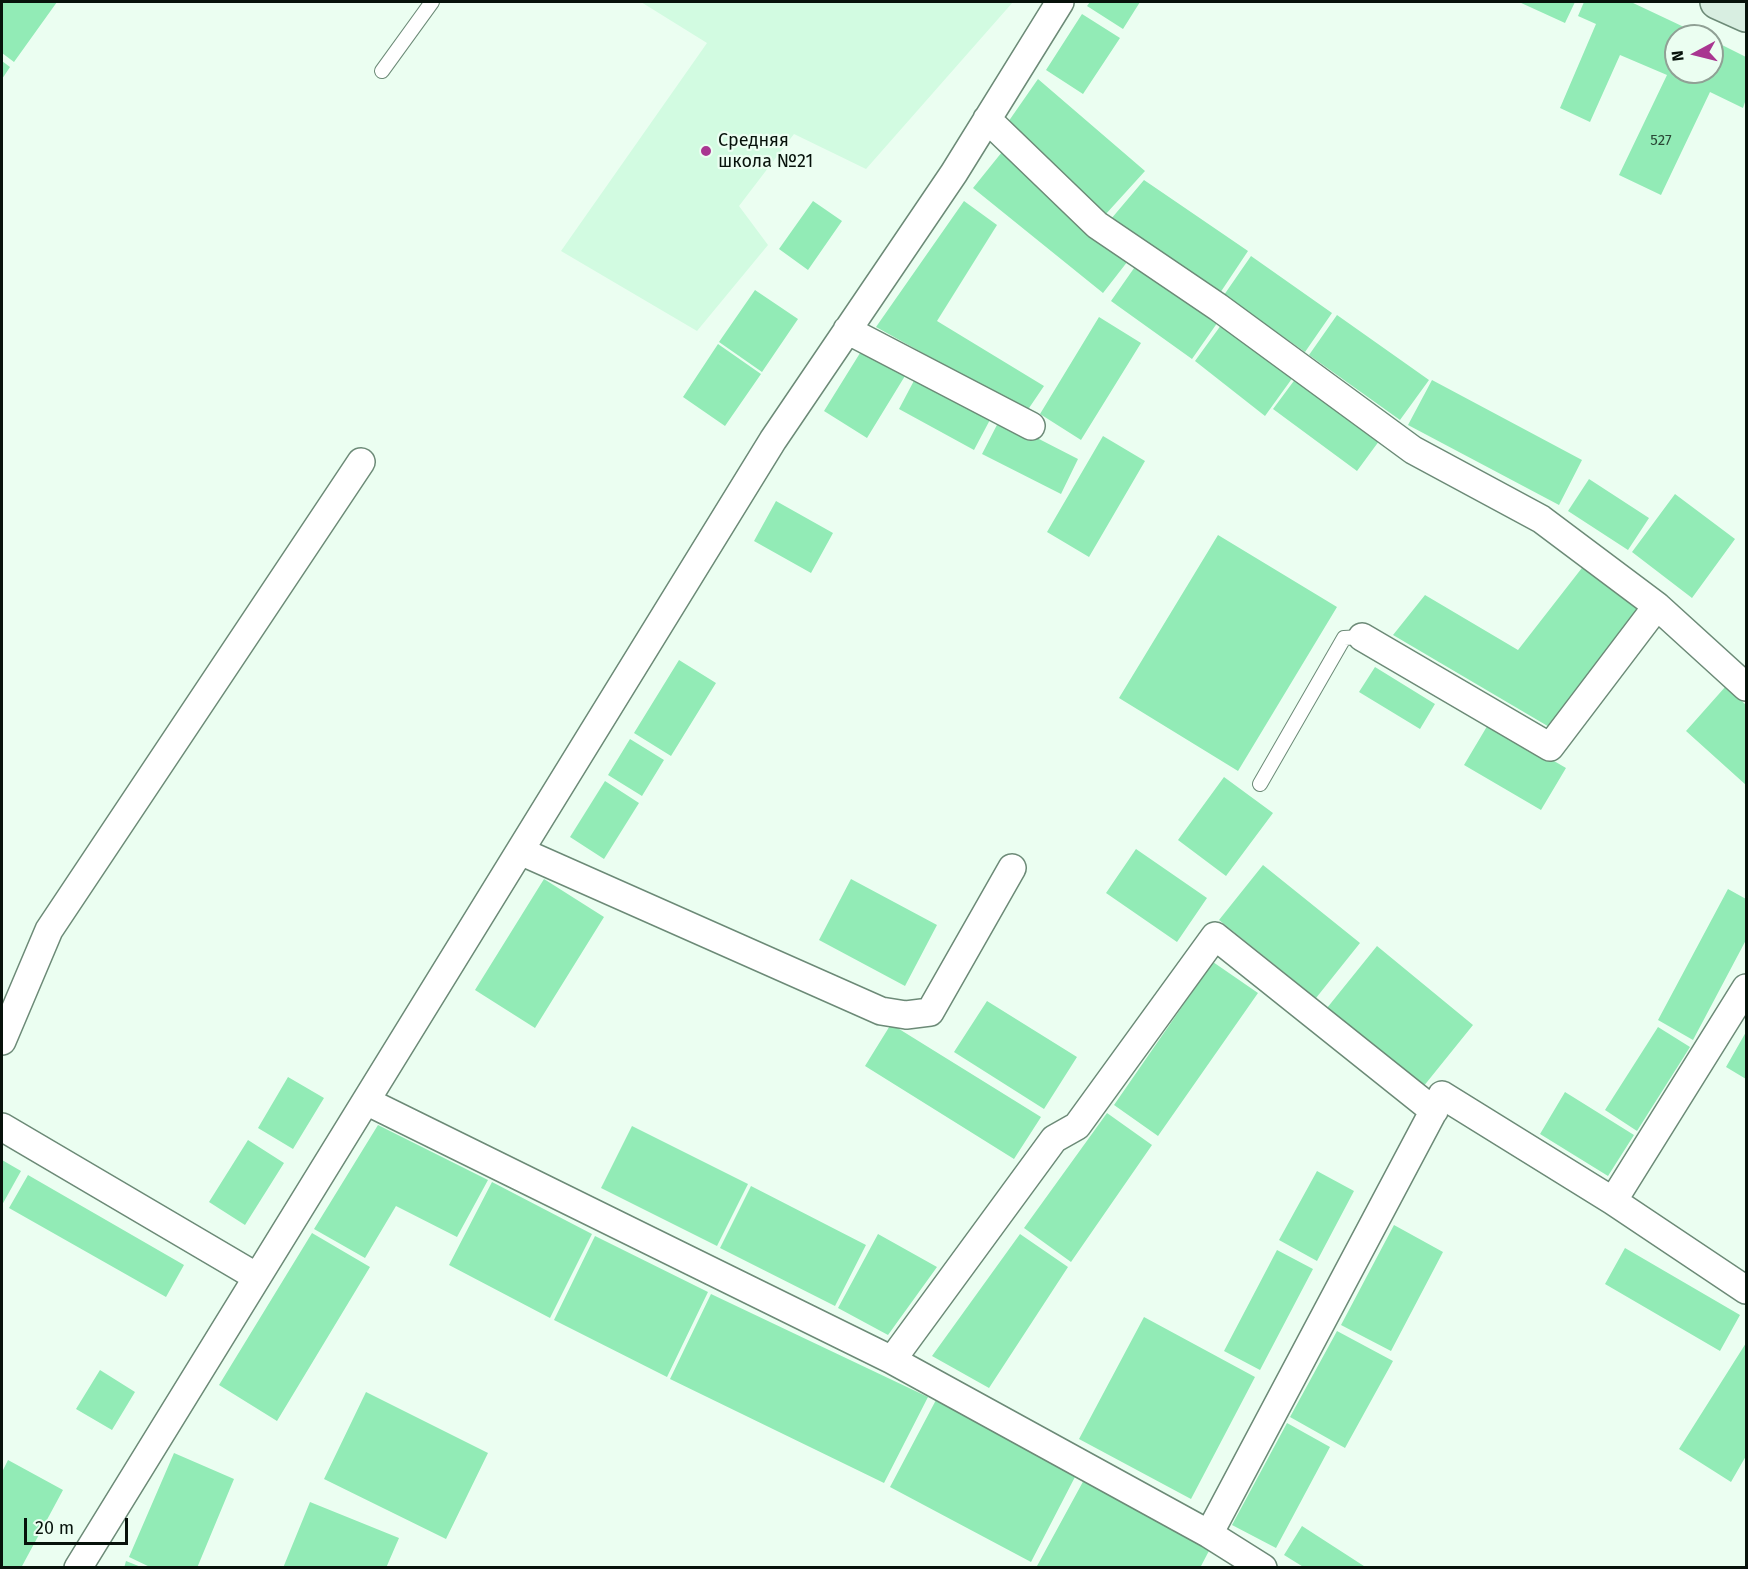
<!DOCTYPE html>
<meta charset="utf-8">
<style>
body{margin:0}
#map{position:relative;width:1748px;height:1569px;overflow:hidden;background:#ebfef1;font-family:"Fira Sans",sans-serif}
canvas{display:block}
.frame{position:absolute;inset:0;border:3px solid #07120b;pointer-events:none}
.north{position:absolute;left:1664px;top:24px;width:60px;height:60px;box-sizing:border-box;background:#ebfef1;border:2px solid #90a095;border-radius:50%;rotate:263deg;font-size:16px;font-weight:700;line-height:24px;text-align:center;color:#07120b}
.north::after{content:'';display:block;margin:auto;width:21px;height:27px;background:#a93691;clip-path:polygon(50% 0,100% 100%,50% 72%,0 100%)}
.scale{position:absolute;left:24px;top:1518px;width:104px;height:27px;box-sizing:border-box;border:3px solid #07120b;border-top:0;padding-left:8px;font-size:18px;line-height:21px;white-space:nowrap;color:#07120b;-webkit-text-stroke:4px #ebfef1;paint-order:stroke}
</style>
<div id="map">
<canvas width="1748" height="1569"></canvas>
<div class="frame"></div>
<div class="north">N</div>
<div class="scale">20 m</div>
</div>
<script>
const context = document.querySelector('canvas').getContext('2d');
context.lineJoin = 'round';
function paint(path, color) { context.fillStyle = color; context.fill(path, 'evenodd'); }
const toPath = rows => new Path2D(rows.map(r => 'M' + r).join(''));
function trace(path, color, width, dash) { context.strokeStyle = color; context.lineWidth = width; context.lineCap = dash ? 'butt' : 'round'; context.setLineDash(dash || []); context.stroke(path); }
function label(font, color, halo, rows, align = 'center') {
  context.font = font + ' "Fira Sans",sans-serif'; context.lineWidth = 4.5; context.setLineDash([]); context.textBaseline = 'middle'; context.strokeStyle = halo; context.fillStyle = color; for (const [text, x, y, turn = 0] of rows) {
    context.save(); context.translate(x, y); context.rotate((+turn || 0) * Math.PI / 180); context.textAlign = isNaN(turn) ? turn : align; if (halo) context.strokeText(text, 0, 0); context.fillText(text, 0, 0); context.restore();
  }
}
const built = toPath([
 [641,2,1013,2,866,169,794,134,739,206,768,245,697,331,561,251,707,43]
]);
const building = toPath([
 [2,2,57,2,14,62,2,53],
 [1090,2,1140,2,1123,29,1087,6],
 [1519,2,1575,2,1565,23],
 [1584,2,1631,2,1703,36,1676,36,1676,72,1712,72,1712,40,1746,57,1746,99,1743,108,1710,92,1661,195,1619,175,1667,75,1620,55,1590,122,1560,108,1596,24,1578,16],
 [1082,14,1120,38,1083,94,1046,70],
 [2,61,10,67,2,79],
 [1038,79,1145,171,1105,215,1006,125],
 [1002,152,1131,257,1103,293,973,188],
 [1144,180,1248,251,1220,293,1111,219],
 [813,201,842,221,808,270,779,249],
 [964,201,997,225,937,321,1044,386,1027,411,876,327],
 [1251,256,1332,313,1305,352,1224,295],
 [1139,261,1220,319,1192,359,1111,301],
 [755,290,798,319,762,372,719,342],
 [1337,315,1429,380,1400,420,1309,355],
 [1099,317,1141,343,1081,440,1040,414],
 [1224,321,1296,373,1265,416,1195,361],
 [718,344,761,374,725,426,683,397],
 [865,345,908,371,867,438,824,411],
 [1299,374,1382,437,1357,471,1273,409],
 [917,375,992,416,974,450,899,409],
 [1432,380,1582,460,1559,505,1408,425],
 [1000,419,1078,459,1061,494,982,454],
 [1103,436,1145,461,1089,557,1047,532],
 [1589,479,1649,518,1628,550,1568,511],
 [1675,494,1735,539,1692,598,1632,552],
 [776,501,833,533,811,573,754,541],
 [1218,535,1337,607,1238,771,1119,698],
 [1585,564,1643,609,1551,728,1393,635,1425,595,1518,650],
 [679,660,716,683,671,756,634,733],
 [1375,667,1435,704,1420,729,1359,692],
 [1726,686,1746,705,1746,785,1686,731],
 [1489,723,1566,768,1541,810,1464,765],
 [630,739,664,760,642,796,608,775],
 [1224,777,1273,813,1226,876,1178,840],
 [605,781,639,803,604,859,570,837],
 [1136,849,1207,898,1177,942,1106,893],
 [1263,865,1360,943,1316,998,1219,920],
 [544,879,604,917,535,1028,475,990],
 [851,879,937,925,905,986,819,940],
 [1728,889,1746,899,1746,940,1693,1040,1658,1020],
 [1377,946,1473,1025,1423,1087,1327,1008],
 [1213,962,1258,993,1158,1136,1114,1105],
 [987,1001,1077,1057,1044,1109,954,1052],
 [891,1024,1041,1117,1014,1159,865,1066],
 [1658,1027,1690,1047,1637,1131,1605,1110],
 [1746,1032,1746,1079,1726,1067],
 [288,1077,324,1098,293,1149,258,1128],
 [1565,1092,1634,1135,1608,1176,1540,1134],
 [1107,1113,1152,1145,1071,1262,1024,1228],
 [378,1125,488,1180,457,1237,396,1206,365,1258,314,1229],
 [632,1126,748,1184,717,1246,601,1188],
 [248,1140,284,1163,245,1225,209,1202],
 [2,1160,21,1171,2,1205],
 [1317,1171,1354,1191,1317,1261,1279,1240],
 [28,1175,184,1265,166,1297,9,1208],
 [492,1182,592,1234,550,1318,449,1265],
 [751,1186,866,1245,835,1306,720,1248],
 [1394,1225,1443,1252,1391,1351,1341,1325],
 [312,1233,370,1267,277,1421,219,1385],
 [878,1234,937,1267,888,1335,838,1308],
 [1020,1234,1068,1267,989,1388,932,1356],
 [595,1236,708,1292,667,1377,554,1320],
 [1625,1248,1740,1315,1720,1351,1605,1284],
 [1277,1250,1313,1269,1260,1370,1224,1351],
 [711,1294,928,1397,884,1483,670,1379],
 [1144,1317,1255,1377,1191,1499,1079,1439],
 [1337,1331,1393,1361,1345,1448,1290,1417],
 [1746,1343,1746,1456,1731,1482,1679,1449],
 [100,1370,135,1392,112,1430,76,1409],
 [366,1392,488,1453,446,1539,324,1479],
 [936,1400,1076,1475,1031,1562,890,1487],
 [1287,1423,1330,1447,1276,1548,1232,1525],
 [174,1453,234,1479,197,1568,152,1568,129,1557],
 [8,1460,63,1490,21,1568,2,1568,2,1472],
 [1085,1478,1211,1547,1200,1568,1037,1566],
 [310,1502,399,1538,386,1568,283,1568],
 [1302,1526,1367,1568,1305,1568,1284,1555],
 [126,1561,141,1567,141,1568,124,1568]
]);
const service = toPath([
 [382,71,432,2],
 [1260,784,1344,638,1362,637]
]);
const minor = toPath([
 [987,119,1097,225,1218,307,1413,450,1541,519,1657,606],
 [847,330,1031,426],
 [1362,637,1550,747,1657,606,1746,687],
 [520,851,881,1011,906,1015,930,1012,1012,868],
 [2,1041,49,930,361,462],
 [366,1101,892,1360,1054,1139,1077,1126,1215,936,1434,1111],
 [2,1127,257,1277],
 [1613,1201,1746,1290],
 [892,1360,1209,1534,1442,1095,1613,1201,1746,988],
 [1209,1534,1263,1568],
 [78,1568,773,440,954,173,1060,2]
]);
const secondary = toPath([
 [1717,2,1746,15]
]);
const markers = [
 [706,151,6,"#a93691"]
];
const numberNames = [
 ["527",1661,141]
];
const poiNames = [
 ["Средняя",718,141],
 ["школа №21",718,162]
];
paint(built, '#d2fbe1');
paint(building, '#92ebb6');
trace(service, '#6c8a77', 16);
trace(minor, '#6c8a77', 30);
trace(secondary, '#6c8a77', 36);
trace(service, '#fff', 14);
trace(minor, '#fff', 27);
trace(secondary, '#d8eee1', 33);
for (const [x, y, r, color] of markers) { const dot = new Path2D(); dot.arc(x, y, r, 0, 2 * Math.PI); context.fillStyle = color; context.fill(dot); trace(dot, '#ebfef1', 2); }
label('15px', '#2a4836', null, numberNames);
label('18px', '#07120b', '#ebfef1', poiNames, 'left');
</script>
